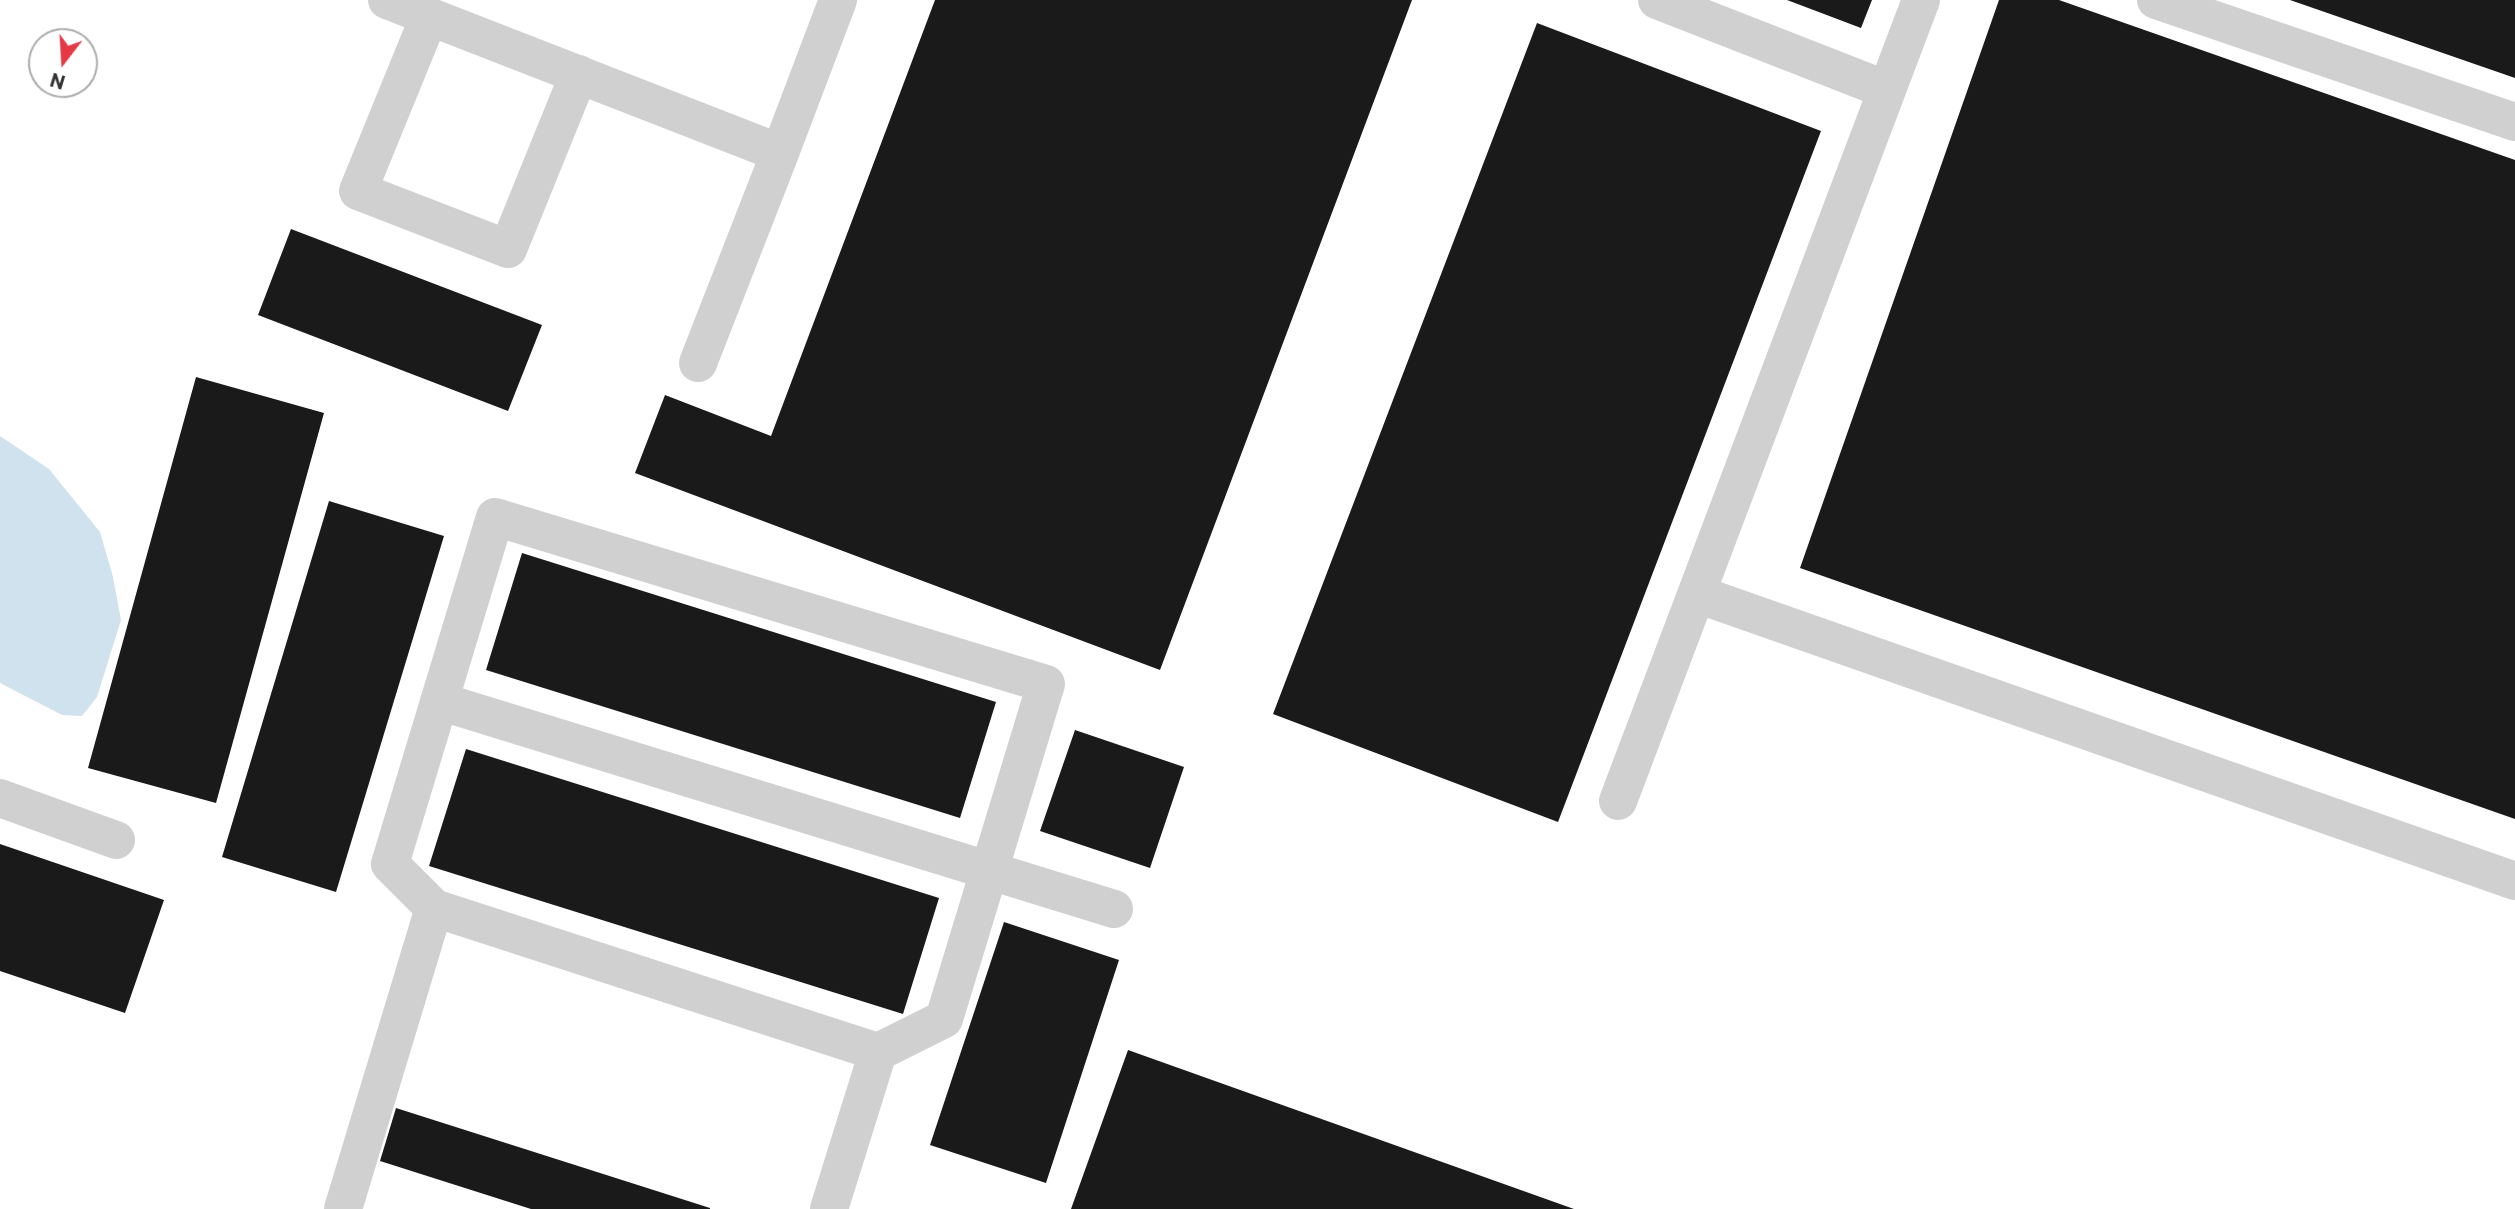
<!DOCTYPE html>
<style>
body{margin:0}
#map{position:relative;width:2515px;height:1209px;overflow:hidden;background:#fff;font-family:Commissioner,sans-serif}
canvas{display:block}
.north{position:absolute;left:28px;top:28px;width:70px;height:70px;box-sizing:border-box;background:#fff;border:2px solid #adadad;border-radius:50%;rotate:197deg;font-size:19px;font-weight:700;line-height:28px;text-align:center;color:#333}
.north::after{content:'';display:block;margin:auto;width:24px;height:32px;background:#e63946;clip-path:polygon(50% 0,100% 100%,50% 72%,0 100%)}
</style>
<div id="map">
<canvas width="2515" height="1209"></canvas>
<div class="north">N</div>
</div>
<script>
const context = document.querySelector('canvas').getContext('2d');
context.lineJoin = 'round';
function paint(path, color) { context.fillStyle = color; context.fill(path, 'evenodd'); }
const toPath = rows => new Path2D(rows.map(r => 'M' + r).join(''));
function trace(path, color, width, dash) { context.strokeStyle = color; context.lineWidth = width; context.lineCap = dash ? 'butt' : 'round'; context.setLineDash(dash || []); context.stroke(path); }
const water = toPath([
 [0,436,49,469,100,532,113,577,121,620,97,697,82,716,62,715,0,683]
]);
const building = toPath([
 [935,0,1412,0,1160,670,635,473,665,395,771,436],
 [1787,0,1872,0,1861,28],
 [1999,0,2059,0,2515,160,2515,819,1800,568],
 [2290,0,2515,0,2515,78],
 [1537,23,1821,131,1558,822,1273,714],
 [291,229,542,325,508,411,258,315],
 [196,377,324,413,216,803,88,768],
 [329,501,444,536,336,892,222,857],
 [522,553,996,702,960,818,486,670],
 [1075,730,1184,767,1150,868,1040,831],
 [466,749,939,898,903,1014,429,866],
 [0,844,164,900,125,1013,0,971],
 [1004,922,1119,960,1046,1183,930,1145],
 [1128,1050,1574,1209,1071,1209],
 [396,1108,710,1208,710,1209,531,1209,380,1161]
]);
const minor = toPath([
 [387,0,780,153,838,0],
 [1657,0,1887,90],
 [2156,0,2515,122],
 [429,17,358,191,508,249,579,74],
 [698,363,780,153],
 [1697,594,2515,881],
 [439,701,1114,909],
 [0,798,116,840],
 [1618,801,1921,0],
 [434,908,390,864,495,517,1046,684,944,1019,878,1052],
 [343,1209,434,908,878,1052,829,1209]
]);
paint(water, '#cfe2ee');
paint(building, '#1a1a1a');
trace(minor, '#d0d0d0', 38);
</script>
